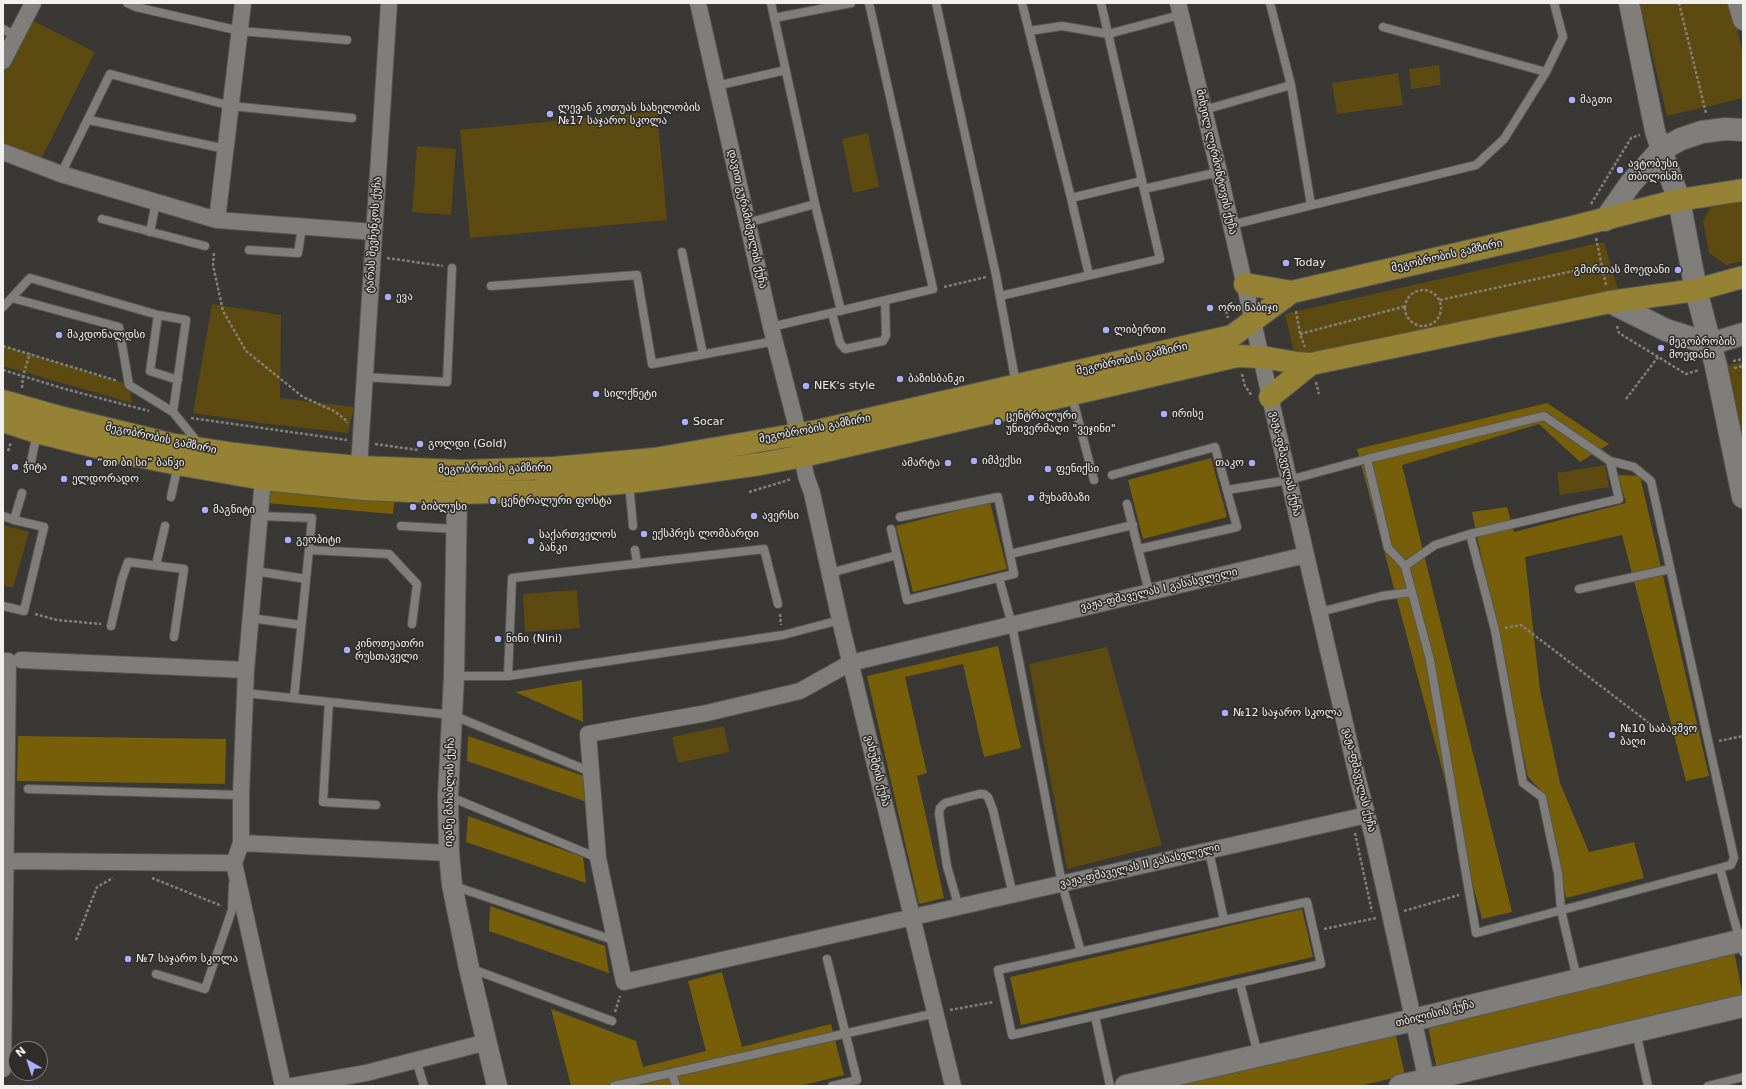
<!DOCTYPE html>
<meta charset="utf-8">
<style>
body{margin:0}
#map{position:relative;width:1746px;height:1089px;overflow:hidden;background:#393834;font-family:"DejaVu Sans",sans-serif}
canvas{display:block}
.frame{position:absolute;inset:0;border:4px solid #f1f0ee;pointer-events:none}
.north{position:absolute;left:8px;top:1041px;width:40px;height:40px;box-sizing:border-box;background:#2f2d2a;border:1px solid #7d7b78;border-radius:50%;rotate:321deg;font-size:11px;font-weight:700;line-height:16px;text-align:center;color:#f1f0ee}
.north::after{content:'';display:block;margin:auto;width:14px;height:18px;background:#a8b0fc;clip-path:polygon(50% 0,100% 100%,50% 72%,0 100%)}
</style>
<div id="map">
<canvas width="1746" height="1089"></canvas>
<div class="frame"></div>
<div class="north">N</div>
</div>
<script>
const context = document.querySelector('canvas').getContext('2d');
context.lineJoin = 'round';
function paint(path, color) { context.fillStyle = color; context.fill(path, 'evenodd'); }
const toPath = rows => new Path2D(rows.map(r => 'M' + r).join(''));
function trace(path, color, width, dash) { context.strokeStyle = color; context.lineWidth = width; context.lineCap = dash ? 'butt' : 'round'; context.setLineDash(dash || []); context.stroke(path); }
function label(font, color, halo, rows, align = 'center') {
  context.font = font + ' "DejaVu Sans","Noto Sans Georgian",sans-serif'; context.lineWidth = 3; context.setLineDash([]); context.textBaseline = 'middle'; context.strokeStyle = halo; context.fillStyle = color; for (const [text, x, y, turn = 0] of rows) {
    context.save(); context.translate(x, y); context.rotate((+turn || 0) * Math.PI / 180); context.textAlign = isNaN(turn) ? turn : align; if (halo) context.strokeText(text, 0, 0); context.fillText(text, 0, 0); context.restore();
  }
}
const green = toPath([
 [1640,3,1731,3,1743,55,1743,98,1667,116],
 [28,18,95,52,42,157,3,143,3,69],
 [1439,65,1441,85,1411,89,1409,69],
 [1398,73,1403,105,1337,114,1332,83],
 [657,111,667,220,470,238,460,130],
 [868,133,879,187,853,193,842,139],
 [417,146,456,149,451,215,412,212],
 [1743,199,1743,261,1726,265,1709,253,1703,221,1711,207],
 [1604,242,1620,297,1296,362,1285,314],
 [212,304,281,315,280,398,354,407,348,433,261,423,193,413],
 [3,346,129,385,132,403,3,366],
 [1743,362,1743,476,1718,367],
 [1605,465,1609,487,1560,495,1557,473],
 [3,525,29,532,13,588,3,585],
 [577,590,580,628,525,632,523,594],
 [1107,647,1162,845,1067,869,1029,664],
 [724,726,729,752,678,763,672,737]
]);
const forest = toPath([
 [1547,403,1609,444,1580,462,1539,424,1402,465,1512,912,1482,919,1357,449],
 [1211,458,1227,517,1143,539,1128,480],
 [1618,475,1640,476,1709,776,1686,781,1622,535,1525,557,1540,690,1560,783,1589,852,1634,842,1644,878,1566,898,1547,797,1528,777,1472,512,1507,507,1514,532,1626,503],
 [268,485,395,496,393,514,266,503],
 [990,502,1007,569,913,592,896,526],
 [998,646,1021,748,984,757,963,664,905,677,927,773,917,776,944,898,919,904,867,676],
 [582,680,583,722,515,692],
 [18,736,226,739,225,784,17,781],
 [468,736,584,776,587,802,467,761],
 [468,816,583,857,586,883,466,842],
 [490,906,605,946,609,973,489,931],
 [1302,909,1313,957,1021,1025,1010,977],
 [1734,951,1743,997,1437,1069,1427,1023],
 [722,972,742,1047,831,1024,844,1075,800,1086,571,1086,551,1009,636,1041,643,1067,706,1051,688,981],
 [1395,1032,1405,1075,1360,1086,1168,1086]
]);
const path = toPath([
 [1679,3,1706,113],
 [1591,204,1631,138,1640,135],
 [1596,238,1606,285],
 [214,253,213,265,223,311,246,351,303,397,334,411,347,421,347,423],
 [387,258,443,266],
 [944,287,986,277],
 '1405 308a18 18 0 1 1 36 0a18 18 0 1 1-36 0Z',
 [1440,300,1601,265],
 [1226,311,1228,318],
 [1296,311,1300,334,1305,347],
 [1617,326,1619,333,1686,374,1699,370],
 [1300,334,1406,306],
 [3,346,118,381],
 [1733,361,1743,359],
 [1734,368,1743,366],
 [3,370,65,389,149,411],
 [1242,374,1245,386,1252,396],
 [1316,382,1319,394],
 [22,388,23,376,30,353],
 [1626,399,1658,357],
 [191,418,347,440],
 [375,444,418,450],
 [8,451,11,442],
 [749,492,792,479],
 [35,614,57,620,101,624],
 [780,614,781,625],
 [1505,628,1521,625,1657,729,1694,724],
 [1719,741,1743,736],
 [1355,833,1372,912],
 [152,878,222,906],
 [1404,911,1459,895],
 [1324,929,1376,918],
 [76,940,97,887,113,878],
 [950,1010,994,1002],
 [615,1012,620,996]
]);
const service = toPath([
 [127,3,136,7,240,31,347,40],
 [771,3,815,204,841,311],
 [936,3,996,275,1016,384],
 [1022,3,1071,198],
 [1270,3,1291,85,1311,205],
 [774,18,851,3],
 [1383,27,1546,72],
 [3,29,16,36],
 [1029,31,1062,26,1108,34,1180,15],
 [716,86,786,70],
 [1204,110,1291,85],
 [89,120,226,149],
 [61,174,110,74,231,106,352,118],
 [1144,189,1219,172],
 [102,219,205,246],
 [747,223,815,204],
 [1231,225,1476,165,1504,139,1546,72,1563,37,1554,3],
 [150,232,156,202],
 [249,250,298,253,302,227],
 [682,252,703,354],
 [1089,275,1071,198,1142,181],
 [491,286,637,275,652,364,775,341],
 [1000,296,1160,259,1101,3],
 [12,298,119,327,129,385,173,412],
 [3,307,30,278,158,315,186,320,173,412,199,444],
 [832,313,840,343,845,349,883,341,886,336,885,301],
 [158,315,150,371,178,380],
 [771,327,933,289,869,3],
 [364,377,447,382,452,268],
 [1072,396,1094,480],
 [31,462,37,433],
 [1112,475,1215,447,1237,527,1139,549],
 [629,483,633,526],
 [1227,490,1289,480,1367,459,1544,416,1610,461,1634,467,1651,481,1734,858,1731,865,1476,933,1430,660,1405,566,1388,548,1367,459],
 [171,497,178,465],
 [1127,504,1149,592],
 [3,516,14,520],
 [260,516,312,518,309,550],
 [401,526,456,529],
 [891,529,907,600,1014,574,998,497,900,517],
 [1470,534,1495,630,1523,783,1542,797,1558,873,1561,910,1577,979],
 [635,550,637,564],
 [1010,554,1133,525],
 [156,565,165,526],
 [1405,566,1435,545,1470,534,1619,499,1610,461],
 [255,571,306,579],
 [830,573,897,555],
 [999,578,1012,625,1062,884,1081,952],
 [1579,589,1670,569],
 [3,606,24,611,44,527,14,520,22,493],
 [1320,612,1382,596,1412,592],
 [251,618,301,625],
 [111,626,122,579,128,562,184,569,174,637],
 [454,676,508,676,783,635,840,620],
 [508,676,512,578,764,549,778,604],
 [245,693,452,715,591,772],
 [294,698,309,550,389,554,417,584,412,624],
 [329,702,323,802,376,805],
 [28,789,241,795],
 [448,796,598,858],
 [1209,851,1224,920],
 [1720,868,1743,952],
 [454,886,616,941],
 [1307,902,1321,964,1012,1035,998,970,1307,902],
 [959,908,947,866,939,814,940,808,945,803,979,794,984,794,988,797,993,810,1013,895],
 [827,959,857,1080,832,1086],
 [472,969,612,1021],
 [156,974,205,989,232,910,233,884],
 [1240,983,1258,1055],
 [1095,1016,1110,1086],
 [1636,1032,1648,1086],
 [416,1060,424,1086],
 [672,1073,676,1086],
 [614,1086,936,1013],
 [1708,1086,1743,1077]
]);
const minor = toPath([
 [698,3,771,327,795,420,806,476,812,493,840,620,953,1086],
 [1178,3,1219,172,1306,555,1358,780,1373,837,1428,1086],
 [3,61,33,3],
 [3,152,61,174,217,220,374,232],
 [217,220,243,3],
 [359,467,389,3],
 [263,479,246,670,241,795,241,843,234,863,283,1086],
 [1306,555,850,663,800,691,707,713,588,734,598,858,624,982,1367,815],
 [21,660,246,670],
 [3,661,8,661,3,1069],
 [241,843,449,853],
 [5,861,234,863],
 [292,1086,366,1073,487,1042]
]);
const tertiary = toPath([
 [1629,3,1655,131,1661,150],
 [1738,3,1743,20],
 [457,493,454,676,448,796,449,853,452,885,469,968,497,1086]
]);
const secondary = toPath([
 [1661,150,1679,200,1696,290,1716,366,1743,497],
 [1605,220,1631,183,1661,150,1681,139,1702,132,1725,129,1743,130],
 [1610,302,1666,330,1710,344,1743,334],
 [1126,1086,1413,1020,1743,940],
 [1400,1086,1743,1006]
]);
const primary = toPath([
 [1245,284,1292,292],
 [1270,397,1311,364],
 [3,401,63,418,170,444,235,454,302,462,359,467,462,471,554,468,654,459,817,431,1232,336,1292,292,1569,228,1679,200,1743,190],
 [3,421,37,432,113,451,178,464,263,479,363,489,457,493,535,491,640,481,760,464,803,456,1237,356,1262,357,1297,363,1311,364,1610,302,1696,290,1743,277]
]);
const markers = [
 [1572,100,4,"#a8b0fc"],
 [550,114,4,"#a8b0fc"],
 [1620,170,4,"#a8b0fc"],
 [1286,263,4,"#a8b0fc"],
 [1678,270,4,"#a8b0fc"],
 [388,297,4,"#a8b0fc"],
 [1210,308,4,"#a8b0fc"],
 [1106,330,4,"#a8b0fc"],
 [59,335,4,"#a8b0fc"],
 [1661,348,4,"#a8b0fc"],
 [900,379,4,"#a8b0fc"],
 [806,386,4,"#a8b0fc"],
 [596,394,4,"#a8b0fc"],
 [1164,414,4,"#a8b0fc"],
 [685,422,4,"#a8b0fc"],
 [998,422,4,"#a8b0fc"],
 [420,444,4,"#a8b0fc"],
 [974,461,4,"#a8b0fc"],
 [89,463,4,"#a8b0fc"],
 [948,463,4,"#a8b0fc"],
 [1252,463,4,"#a8b0fc"],
 [15,467,4,"#a8b0fc"],
 [1048,469,4,"#a8b0fc"],
 [64,479,4,"#a8b0fc"],
 [1031,498,4,"#a8b0fc"],
 [493,501,4,"#a8b0fc"],
 [413,507,4,"#a8b0fc"],
 [205,510,4,"#a8b0fc"],
 [754,516,4,"#a8b0fc"],
 [644,534,4,"#a8b0fc"],
 [288,540,4,"#a8b0fc"],
 [531,541,4,"#a8b0fc"],
 [498,639,4,"#a8b0fc"],
 [347,650,4,"#a8b0fc"],
 [1225,713,4,"#a8b0fc"],
 [1612,735,4,"#a8b0fc"],
 [128,959,4,"#a8b0fc"]
];
const poiNames = [
 ["მაგთი",1580,100],
 ["ლევან გოთუას სახელობის",558,108],
 ["№17 საჯარო სკოლა",558,121],
 ["ავტობუსი",1628,164],
 ["თბილისში",1628,177],
 ["Today",1294,263],
 ["გმირთას მოედანი",1670,270,"right"],
 ["ევა",396,297],
 ["ორი ნაბიჯი",1218,308],
 ["ლიბერთი",1114,330],
 ["მაკდონალდსი",67,335],
 ["მეგობრობის",1669,342],
 ["მოედანი",1669,355],
 ["ბაზისბანკი",908,379],
 ["NEK's style",814,386],
 ["სილქნეტი",604,394],
 ["ირისე",1172,414],
 ["ცენტრალური",1006,416],
 ["უნივერმაღი \"ვეჯინი\"",1006,429],
 ["Socar",693,422],
 ["გოლდი (Gold)",428,444],
 ["იმპექსი",982,461],
 ["“თი ბი სი” ბანკი",97,463],
 ["ამარტა",940,463,"right"],
 ["თაკო",1244,463,"right"],
 ["ჭიტა",23,467],
 ["ფენიქსი",1056,469],
 ["ელდორადო",72,479],
 ["მუხამბაზი",1039,498],
 ["ცენტრალური ფოსტა",501,501],
 ["ბიბლუსი",421,507],
 ["მაგნიტი",213,510],
 ["ავერსი",762,516],
 ["ექსპრეს ლომბარდი",652,534],
 ["საქართველოს",539,535],
 ["ბანკი",539,548],
 ["გეობიტი",296,540],
 ["ნინი (Nini)",506,639],
 ["კინოთეათრი",355,644],
 ["რუსთაველი",355,657],
 ["№12 საჯარო სკოლა",1233,713],
 ["№10 საბავშვო",1620,729],
 ["ბაღი",1620,742],
 ["№7 საჯარო სკოლა",136,959]
];
const streetNames = [
 ["მიხეილ ლერმონტოვის ქუჩა",1216,162,77],
 ["დავით გურამიშვილის ქუჩა",747,219,77],
 ["ტარას შევჩენკოს ქუჩა",374,235,-86],
 ["მეგობრობის გამზირი",1447,256,-13],
 ["მეგობრობის გამზირი",1132,359,-13],
 ["მეგობრობის გამზირი",815,429,-11],
 ["მეგობრობის გამზირი",161,439,12],
 ["ვაჟა-ფშაველას ქუჩა",1285,464,77],
 ["მეგობრობის გამზირი",495,469,-1],
 ["ვაჟა-ფშაველას I გასასვლელი",1159,590,-13],
 ["ვახუშტის ქუჩა",877,771,76],
 ["ვაჟა-ფშაველას ქუჩა",1359,780,76],
 ["ივანე მაჩაბლის ქუჩა",450,792,-89],
 ["ვაჟა-ფშაველას II გასასვლელი",1140,866,-13],
 ["თბილისის ქუჩა",1435,1014,-14]
];
paint(green, '#5c4a11');
paint(forest, '#775f09');
trace(service, '#565553', 10);
trace(minor, '#565553', 18);
trace(tertiary, '#565553', 22);
trace(secondary, '#565553', 24);
trace(primary, '#565553', 24);
trace(path, '#81807d', 2.5, [3, 2]);
trace(service, '#7f7e7a', 8);
trace(minor, '#7f7e7a', 16);
trace(tertiary, '#7f7e7a', 20);
trace(secondary, '#7f7e7a', 22);
trace(primary, '#968234', 22);
for (const [x, y, r, color] of markers) { const dot = new Path2D(); dot.arc(x, y, r, 0, 2 * Math.PI); context.fillStyle = color; context.fill(dot); trace(dot, '#2f2d2a', 1.5); }
label('11px', '#f1f0ee', '#2f2d2a', poiNames, 'left');
label('11px', '#f1f0ee', '#2f2d2a', streetNames);
</script>
